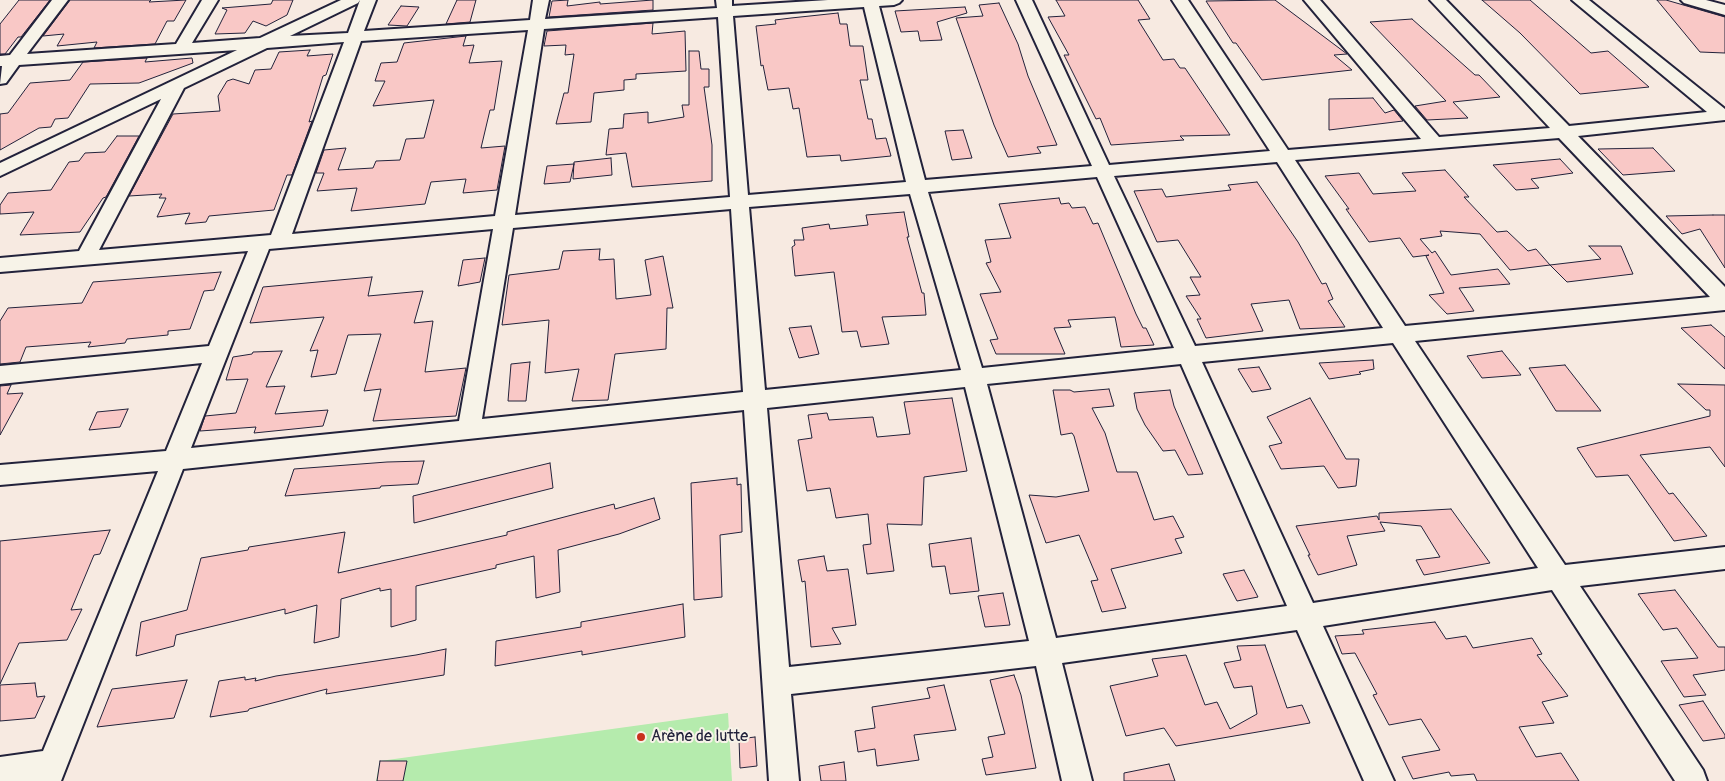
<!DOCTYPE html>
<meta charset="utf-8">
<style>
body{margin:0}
canvas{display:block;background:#f7eae1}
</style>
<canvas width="1725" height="781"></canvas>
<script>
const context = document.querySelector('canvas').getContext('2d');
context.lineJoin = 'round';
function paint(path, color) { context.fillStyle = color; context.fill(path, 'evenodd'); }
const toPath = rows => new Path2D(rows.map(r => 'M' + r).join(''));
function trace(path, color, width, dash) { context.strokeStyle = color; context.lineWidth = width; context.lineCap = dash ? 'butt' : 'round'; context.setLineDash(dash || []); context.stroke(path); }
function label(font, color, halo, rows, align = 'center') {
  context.font = font + ' Pangolin,sans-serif'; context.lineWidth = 4; context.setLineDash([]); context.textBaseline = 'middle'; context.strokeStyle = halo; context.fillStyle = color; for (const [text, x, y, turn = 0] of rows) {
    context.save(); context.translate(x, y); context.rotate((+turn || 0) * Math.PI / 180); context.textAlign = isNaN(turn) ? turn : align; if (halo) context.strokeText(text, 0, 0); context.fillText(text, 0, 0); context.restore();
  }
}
const green = toPath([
 [728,713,732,781,376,781,380,761]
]);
const building = toPath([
 [19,0,50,0,21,37,18,37,5,54,0,54,0,24,19,0],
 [70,0,151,0,149,2,186,0,174,21,167,21,155,44,94,48,97,42,57,46,64,34,43,36,70,0],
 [273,0,293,0,287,15,266,26,253,21,245,33,215,34,227,10,222,8,271,4,273,0],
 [457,0,476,0,470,22,446,24,457,0],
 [568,0,567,6,600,2,600,4,653,0,653,10,549,17,552,1,568,0],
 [1056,0,1138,0,1150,19,1138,20,1163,60,1174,59,1180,68,1185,68,1230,135,1180,136,1184,140,1111,145,1100,118,1096,119,1064,55,1069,55,1048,17,1065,16,1056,0],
 [1275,0,1347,54,1334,55,1352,70,1262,80,1236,43,1233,43,1206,1,1275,0],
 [1482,0,1530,0,1591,53,1608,51,1649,87,1580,94,1520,33,1482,0],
 [1657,0,1666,0,1725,17,1725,53,1700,52,1657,0],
 [999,3,1018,44,1028,76,1057,145,1037,147,1041,153,1008,157,994,125,956,18,983,16,979,5,999,3],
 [401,6,419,7,407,26,388,25,401,6],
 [965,7,967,13,937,22,942,40,920,41,918,31,901,32,895,11,965,7],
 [838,13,840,24,847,24,850,46,863,46,868,80,860,80,868,119,872,119,876,139,886,138,891,156,841,161,840,155,807,157,799,108,793,109,789,88,768,90,763,65,761,66,756,26,776,24,775,20,791,18,838,13],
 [1412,19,1475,75,1479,75,1500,97,1453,102,1468,118,1427,120,1415,106,1446,101,1370,22,1412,19],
 [653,23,652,34,685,31,686,71,636,74,636,79,624,80,624,90,594,93,591,122,556,124,564,93,568,93,574,54,565,55,566,45,544,46,547,31,653,23],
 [466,36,463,46,474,45,469,63,502,61,494,110,490,110,481,148,505,146,497,190,463,193,466,179,431,182,425,204,351,211,357,188,317,191,324,173,316,173,324,150,346,148,338,170,373,168,376,161,400,160,406,139,424,138,434,100,373,106,385,81,375,81,381,63,397,62,404,43,466,36],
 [310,50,307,56,333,54,326,75,323,76,309,122,312,121,292,175,287,175,274,210,209,216,206,222,185,224,190,213,157,217,166,198,159,198,162,194,129,196,173,114,220,111,218,96,227,81,233,79,249,84,255,70,271,69,279,52,310,50],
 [689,51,699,51,701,69,709,69,709,87,704,87,712,145,712,181,632,187,626,153,606,155,609,129,623,128,624,114,648,112,648,123,684,117,682,105,689,105,689,51],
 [147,58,145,62,192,58,193,63,139,83,90,84,68,118,55,119,51,127,39,128,0,150,0,114,8,113,30,83,70,80,83,62,147,58],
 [1373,98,1385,113,1394,110,1403,121,1329,130,1329,99,1373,98],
 [963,130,972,158,952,160,945,131,963,130],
 [117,136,139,136,106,197,103,198,80,232,20,235,34,212,0,214,0,205,8,193,51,190,69,162,79,161,85,153,105,152,117,136],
 [1653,148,1675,171,1623,175,1598,149,1653,148],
 [611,158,612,175,573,179,574,162,611,158],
 [1560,159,1573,173,1531,179,1539,188,1516,190,1493,165,1560,159],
 [574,164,570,182,544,184,547,166,574,164],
 [1445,170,1469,197,1464,197,1497,232,1507,231,1528,251,1536,249,1550,265,1510,270,1480,234,1440,231,1442,236,1420,239,1432,253,1435,251,1451,275,1498,269,1510,284,1459,288,1474,311,1447,314,1429,295,1444,293,1426,256,1429,255,1413,257,1400,238,1369,242,1346,209,1349,209,1325,176,1359,173,1373,194,1416,191,1402,173,1445,170],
 [1257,182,1298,242,1322,284,1326,283,1333,299,1328,301,1345,327,1300,329,1289,300,1251,304,1263,331,1206,338,1197,319,1201,319,1186,296,1200,295,1190,277,1201,277,1178,240,1157,242,1134,191,1162,189,1166,197,1231,190,1228,185,1257,182],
 [1059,198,1061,204,1069,203,1072,208,1085,207,1093,224,1098,223,1136,314,1143,328,1146,328,1154,345,1121,347,1115,317,1068,320,1071,327,1054,328,1065,354,996,354,990,340,998,339,980,294,1001,292,986,263,991,262,985,240,1011,238,999,204,1059,198],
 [904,212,909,237,907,237,922,293,924,293,926,315,882,317,889,344,861,347,857,331,842,332,834,272,795,276,792,247,795,245,794,240,804,240,802,228,829,224,830,229,868,225,866,215,904,212],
 [1713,215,1725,215,1725,268,1700,229,1682,234,1666,216,1713,215],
 [1589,246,1621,246,1633,274,1567,282,1550,265,1601,259,1589,246],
 [600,249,599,260,614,259,616,299,651,295,645,260,663,256,673,308,667,308,666,349,615,354,608,400,572,401,579,369,545,373,549,320,502,325,509,275,559,269,563,251,600,249],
 [485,258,480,282,458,286,463,260,485,258],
 [221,272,214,290,204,291,190,329,168,331,168,335,127,339,125,343,88,347,91,342,26,347,20,362,0,364,0,321,8,308,82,303,93,282,221,272],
 [372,277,368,296,423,291,414,323,433,321,425,372,466,368,456,416,373,421,381,389,364,391,381,334,348,335,336,374,311,377,318,350,310,351,324,317,250,323,263,287,372,277],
 [1711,325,1725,337,1725,369,1681,328,1711,325],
 [811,326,819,354,799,358,789,328,811,326],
 [282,351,266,387,285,386,275,414,328,410,323,426,254,433,256,427,200,431,205,416,236,413,248,379,226,380,233,357,252,354,253,352,282,351],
 [1502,351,1521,375,1482,378,1467,356,1502,351],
 [1373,360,1374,369,1359,372,1361,374,1329,379,1319,363,1373,360],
 [530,362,526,401,508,401,511,364,530,362],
 [1565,365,1601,411,1556,411,1529,368,1565,365],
 [1259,367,1271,389,1252,392,1238,369,1259,367],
 [1678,384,1725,385,1725,467,1710,447,1640,455,1669,494,1673,493,1707,536,1674,541,1628,475,1596,477,1577,448,1710,416,1710,410,1706,410,1678,384],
 [11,385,7,394,23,393,0,435,0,386,11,385],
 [1109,389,1114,406,1092,408,1105,433,1117,472,1137,472,1154,520,1173,516,1184,537,1175,539,1182,553,1111,569,1126,608,1102,612,1091,581,1098,580,1079,535,1046,543,1029,495,1056,497,1089,491,1074,436,1072,433,1061,435,1053,390,1070,390,1074,392,1109,389],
 [1170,390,1174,406,1203,474,1188,475,1175,450,1163,451,1145,425,1137,409,1134,393,1170,390],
 [952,398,967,471,924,477,922,525,887,524,894,571,867,574,863,545,871,544,868,514,836,518,830,488,807,491,798,440,812,438,808,415,827,413,829,420,873,417,877,437,910,434,904,402,952,398],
 [1310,398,1346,459,1359,459,1356,486,1338,488,1324,466,1281,469,1269,446,1282,443,1267,417,1310,398],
 [128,409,120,427,89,430,97,412,128,409],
 [424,461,418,484,381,486,380,488,285,496,294,469,387,462,424,461],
 [550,463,553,488,414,523,413,496,550,463],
 [737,478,737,485,741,484,742,532,720,535,722,597,694,600,691,483,737,478],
 [654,498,660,519,619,534,558,550,560,592,536,598,534,556,496,565,496,568,416,586,416,620,391,627,391,589,380,591,380,588,341,599,339,637,314,643,317,605,285,614,285,609,176,635,174,646,136,656,141,622,187,610,201,558,248,550,249,547,345,532,338,573,507,535,507,532,614,504,615,509,654,498],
 [1451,509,1490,563,1424,575,1416,560,1440,557,1421,526,1380,522,1385,531,1347,536,1357,565,1318,575,1308,555,1310,555,1296,526,1377,516,1379,520,1379,513,1451,509],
 [110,530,100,554,94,555,71,610,82,609,67,640,19,643,0,684,0,541,110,530],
 [971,538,979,591,950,594,945,566,932,567,929,544,971,538],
 [824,556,827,571,848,569,856,625,832,628,841,644,811,647,805,581,802,582,798,560,824,556],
 [1244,570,1258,597,1237,601,1223,574,1244,570],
 [1675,590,1718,647,1725,647,1725,670,1693,675,1706,695,1684,697,1661,661,1698,658,1677,628,1663,630,1638,594,1675,590],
 [1003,593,1010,625,985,627,978,596,1003,593],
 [683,604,685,637,582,655,582,651,495,666,496,641,581,627,581,622,683,604],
 [1435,622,1446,639,1466,636,1473,648,1532,638,1542,654,1537,655,1568,696,1542,702,1554,723,1519,727,1536,757,1561,753,1579,781,1477,781,1474,774,1451,776,1449,772,1413,779,1402,757,1440,750,1421,719,1389,725,1373,695,1377,694,1355,653,1342,654,1335,636,1364,634,1362,630,1435,622],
 [1265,645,1287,708,1302,705,1310,723,1176,746,1164,728,1126,736,1110,686,1158,676,1152,659,1186,655,1205,705,1217,702,1230,729,1257,714,1252,686,1234,688,1224,663,1241,660,1237,646,1265,645],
 [446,649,444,675,326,694,327,689,249,709,248,711,210,717,219,681,245,677,245,680,256,678,255,681,276,676,416,655,446,649],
 [1014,675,1021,695,1036,768,986,775,982,759,993,757,988,737,1005,734,990,680,1014,675],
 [187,680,174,718,97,727,112,689,187,680],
 [35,683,37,697,45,696,35,718,0,721,0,685,35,683],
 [944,685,956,730,914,735,919,760,877,766,875,749,858,752,855,731,875,728,872,707,930,698,927,688,944,685],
 [1703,701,1725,735,1725,738,1703,741,1679,705,1703,701],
 [755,737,757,766,740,768,739,739,755,737],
 [380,761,407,761,403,781,377,781,380,761],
 [844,762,846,781,821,781,819,766,844,762],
 [1169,764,1175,781,1124,781,1124,773,1169,764]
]);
const minor = toPath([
 [52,0,68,0,27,54,176,44,202,0,218,0,192,43,260,38,341,0,376,0,364,31,530,20,533,0,549,0,545,19,717,8,716,0,732,0,732,6,828,0,902,0,899,3,894,5,879,6,925,180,1092,166,1016,0,1032,0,1109,165,1270,151,1172,0,1188,0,1288,150,1421,139,1304,0,1320,0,1439,137,1550,128,1430,0,1446,0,1569,126,1707,112,1572,0,1589,0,1725,109,1725,120,1578,136,1725,287,1725,310,1415,341,1565,565,1725,547,1725,569,1580,586,1703,770,1707,781,1675,781,1552,590,1323,626,1394,781,1364,781,1297,630,1062,663,1092,781,1062,781,1036,666,791,694,799,781,769,781,744,410,183,469,61,781,0,781,0,757,43,751,158,471,0,485,0,465,166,451,202,363,0,384,0,366,209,346,248,251,0,272,0,258,79,251,161,99,0,176,0,163,237,50,19,65,6,83,0,84,2,66,0,66,0,56,10,55,52,0],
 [360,0,348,33,290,36,358,3,360,0],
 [864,7,906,182,748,195,733,16,864,7],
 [718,17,730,197,515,215,544,29,718,17],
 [528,30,495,216,292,234,361,41,528,30],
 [344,42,271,235,99,250,184,88,267,48,344,42],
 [1559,138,1710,297,1405,326,1295,160,1559,138],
 [1277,162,1383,328,1195,346,1114,176,1277,162],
 [1097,177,1174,348,982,368,928,192,1097,177],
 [910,194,961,370,765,390,749,207,910,194],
 [731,209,743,392,482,419,513,228,731,209],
 [493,229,459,421,191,448,269,249,493,229],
 [1393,343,1538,568,1313,603,1202,362,1393,343],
 [1181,364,1287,606,1056,638,987,384,1181,364],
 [965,387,1029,641,789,667,767,408,965,387],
 [1681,0,1706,0,1725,5,1725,15,1684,3,1681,0]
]);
const markers = [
 [641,737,5,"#c8321e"]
];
const nearPoinames = [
 ["Arène de lutte",651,737]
];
paint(green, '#b5ebad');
paint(building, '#f9c8c6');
trace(building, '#22223b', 1);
trace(minor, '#22223b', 4);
paint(minor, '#f7f3e8');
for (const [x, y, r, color] of markers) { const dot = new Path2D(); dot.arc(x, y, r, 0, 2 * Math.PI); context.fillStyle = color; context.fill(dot); trace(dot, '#f7f3e8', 2); }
label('16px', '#22223b', '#f7f3e8', nearPoinames, 'left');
</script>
